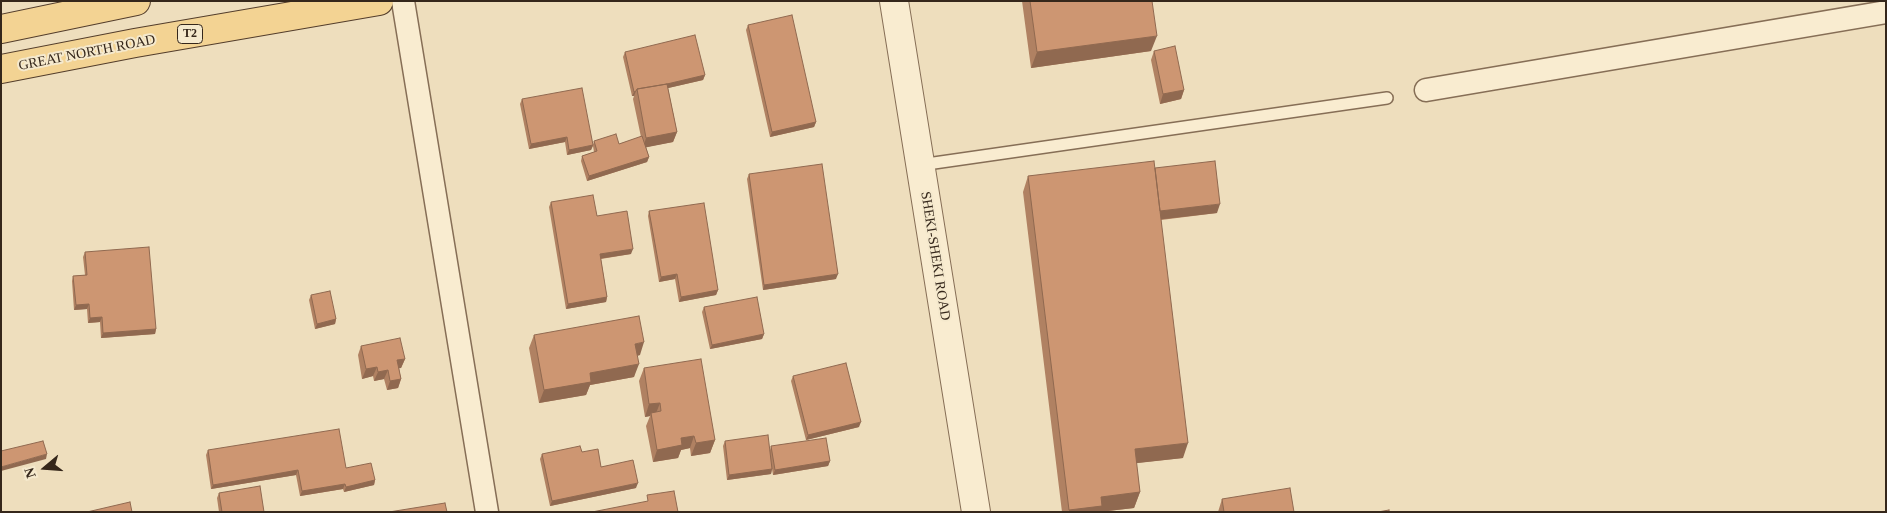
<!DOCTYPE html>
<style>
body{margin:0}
#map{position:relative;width:1887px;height:513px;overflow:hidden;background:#eedebd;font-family:Georgia,serif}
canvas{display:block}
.frame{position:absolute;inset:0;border:2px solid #35271b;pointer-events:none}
.north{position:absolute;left:20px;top:443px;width:50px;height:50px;-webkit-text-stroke:4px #f5e9cd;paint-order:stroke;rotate:252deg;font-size:14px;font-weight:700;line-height:20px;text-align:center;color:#35271b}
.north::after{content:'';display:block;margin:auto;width:18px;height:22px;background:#35271b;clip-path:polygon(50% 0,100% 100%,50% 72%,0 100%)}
</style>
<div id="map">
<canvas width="1887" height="513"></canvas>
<div class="frame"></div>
<div class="north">N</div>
</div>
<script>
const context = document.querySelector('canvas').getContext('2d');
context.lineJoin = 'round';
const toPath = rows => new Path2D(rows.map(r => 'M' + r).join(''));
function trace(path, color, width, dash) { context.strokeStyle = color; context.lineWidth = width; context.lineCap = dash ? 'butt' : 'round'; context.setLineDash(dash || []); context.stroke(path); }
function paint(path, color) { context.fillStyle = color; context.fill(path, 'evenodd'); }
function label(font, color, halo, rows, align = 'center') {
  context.font = font + ' Georgia,serif'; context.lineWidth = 4; context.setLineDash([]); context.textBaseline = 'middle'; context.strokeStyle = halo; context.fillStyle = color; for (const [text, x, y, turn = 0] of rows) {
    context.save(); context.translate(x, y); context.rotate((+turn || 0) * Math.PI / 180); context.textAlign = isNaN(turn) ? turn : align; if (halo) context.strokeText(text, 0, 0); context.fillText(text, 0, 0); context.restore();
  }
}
const service = toPath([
 [920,165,1387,98]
]);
const minor = toPath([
 [403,1,487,512],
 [1426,90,1886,12]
]);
const tertiary = toPath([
 [894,1,976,512]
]);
const primary = toPath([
 [1,29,136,1],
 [1,69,135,43,379,1]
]);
const wall = toPath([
 [1022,1,1152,1,1151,51,1031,68],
 [748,25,816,122,814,127,770,137,746,30],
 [1154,51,1184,90,1181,99,1160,104,1151,60],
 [625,52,705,75,703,80,668,88,677,132,673,142,646,147,649,157,647,162,587,181,581,161,582,156,594,152,593,146,591,150,567,155,565,142,529,149,520,104,522,99,593,145,594,141,619,144,641,137,633,99,634,96,632,96,623,57],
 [1155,168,1217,213,1161,220,1183,458,1136,463,1140,492,1134,508,1099,512,1062,512,1023,192,1028,176],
 [749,174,836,279,763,290,747,179],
 [551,202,597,216,631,254,601,259,607,297,606,302,566,309,549,207],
 [649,211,718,290,716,295,679,302,675,279,659,282,648,216],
 [85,252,156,329,155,334,101,338,100,322,88,323,87,309,74,310,72,281,73,276,85,275,83,257],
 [311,295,336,319,335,324,315,329,309,300],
 [704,307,764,334,762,339,710,349,702,312],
 [534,335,640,355,637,356,634,377,590,385,586,395,539,403,529,348],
 [361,346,405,359,401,368,399,368,401,379,398,388,387,390,384,379,374,381,373,376,362,379,358,355],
 [644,368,715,440,710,453,691,456,690,448,681,450,678,458,653,462,646,426,650,416,645,417,639,381],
 [793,376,859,427,806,440,791,381],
 [725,441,770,450,771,446,830,461,828,466,773,475,772,469,771,474,727,480,723,446],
 [208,450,346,468,375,480,374,485,344,492,343,489,300,496,296,475,211,489,206,455],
 [582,452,601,467,636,488,550,506,540,459,542,454],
 [219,493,264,512,219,512,217,498],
 [1222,499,1294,512,1218,512]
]);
const shadedWall = toPath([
 [1157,36,1151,51,1031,68,1037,52],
 [705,75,703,80,638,95,637,91],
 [1184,90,1181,99,1160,104,1163,94],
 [636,91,634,96,632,96,634,92],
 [816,122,814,127,770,137,772,132],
 [677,132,673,142,643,148,646,138],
 [567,137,565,142,529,149,531,144],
 [593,145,591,150,567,155,569,150],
 [649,157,647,162,587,181,589,176],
 [1220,204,1217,213,1155,220,1159,211],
 [633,249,631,254,598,259,600,254],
 [677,274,675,279,659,282,661,277],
 [838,274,836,279,763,290,764,285],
 [718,290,716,295,679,302,681,297],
 [607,297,606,302,566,309,568,304],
 [89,304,87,309,74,310,76,305],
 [102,317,100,322,88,323,90,318],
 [336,319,335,324,315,329,317,324],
 [156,329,155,334,101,338,103,333],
 [764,334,762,339,710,349,712,345],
 [644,342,640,355,630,357,635,344],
 [405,359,401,368,393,369,397,360],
 [639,364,634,377,590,385,586,395,539,403,544,390,590,373],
 [377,367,373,376,362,379,366,369],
 [388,370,384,379,374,381,378,372],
 [401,379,398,388,387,390,390,381],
 [660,403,655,416,651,413,650,416,645,417,649,404],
 [861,422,859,427,806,440,808,435],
 [694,436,690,448,681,450,678,458,653,462,657,450,681,438],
 [715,440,710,453,691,456,696,443],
 [1188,443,1183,458,1129,464,1135,449],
 [47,454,46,459,1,471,1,467],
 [830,461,828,466,773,475,775,470],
 [772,469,771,474,727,480,729,475],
 [298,470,296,475,211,489,213,485],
 [375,480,374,485,344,492,346,487],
 [638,483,636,488,550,506,552,501],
 [345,484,343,489,300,496,302,491],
 [1140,492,1134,508,1099,512,1069,512,1069,510,1101,497]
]);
const building = toPath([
 [1030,1,1152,1,1157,36,1037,52,1030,1],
 [792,15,816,122,772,132,748,25,792,15],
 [695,35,705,75,667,84,637,89,636,91,634,92,625,52,695,35],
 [1175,46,1184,90,1163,94,1154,51,1175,46],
 [667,84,677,132,646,138,637,89,667,84],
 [582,88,593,145,569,150,567,137,531,144,522,99,582,88],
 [616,134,619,144,642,136,649,157,589,176,582,156,597,151,594,141,616,134],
 [1154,161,1188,443,1135,449,1140,492,1101,497,1102,506,1069,510,1028,176,1154,161],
 [1215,161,1220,204,1160,211,1155,168,1215,161],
 [822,164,838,274,764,285,749,174,822,164],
 [593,195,597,216,627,211,633,249,600,254,607,297,568,304,551,202,593,195],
 [704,203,718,290,681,297,677,274,661,277,649,211,704,203],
 [149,247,156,329,103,333,102,317,90,318,89,304,76,305,73,276,87,275,85,252,149,247],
 [330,291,336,319,317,324,311,295,330,291],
 [757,297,764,334,712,345,704,307,757,297],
 [639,316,644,342,635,344,639,364,590,373,591,382,544,390,534,335,639,316],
 [400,338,405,359,397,360,401,379,390,381,388,370,378,372,377,367,366,369,361,346,400,338],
 [701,359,715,440,696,443,694,436,681,438,682,445,657,450,651,413,661,411,660,403,649,404,644,368,701,359],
 [846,363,861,422,808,435,793,376,846,363],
 [339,429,346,468,371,463,375,480,346,487,345,484,302,491,298,470,213,485,208,450,339,429],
 [768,435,772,469,729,475,725,441,768,435],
 [826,438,830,461,775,470,771,446,826,438],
 [43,441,47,454,1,467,1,451,43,441],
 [580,446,582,452,598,449,601,467,633,460,638,483,552,501,542,454,580,446],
 [260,486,264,512,222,512,219,493,260,486],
 [1290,488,1294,512,1224,512,1222,499,1290,488],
 [674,491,678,512,592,512,648,501,647,495,674,491],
 [130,502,132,512,87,512,130,502],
 [445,503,447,512,389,512,445,503],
 [1389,510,1389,512,1378,512,1389,510]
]);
const shields = [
 [190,34,25]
];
const shieldNames = [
 ["T2",190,34]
];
const streetNames = [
 ["GREAT NORTH ROAD",87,53,-11],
 ["SHEKI-SHEKI ROAD",935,256,81]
];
trace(service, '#866e56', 14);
trace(minor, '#866e56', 25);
trace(tertiary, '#866e56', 30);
trace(primary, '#533d2b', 30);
trace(service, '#f9ecd0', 11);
trace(minor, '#f9ecd0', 22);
trace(tertiary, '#f9ecd0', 28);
trace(primary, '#f3d393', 28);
paint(wall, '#b08162');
paint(shadedWall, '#906950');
paint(building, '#cd9672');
trace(building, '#906950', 1);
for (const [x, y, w] of shields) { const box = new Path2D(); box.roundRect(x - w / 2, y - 9.5, w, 19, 4); context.fillStyle = '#f5e9cd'; context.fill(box); trace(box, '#35271b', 1); }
label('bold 12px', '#35271b', null, shieldNames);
label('14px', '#35271b', '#f5e9cd', streetNames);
</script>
